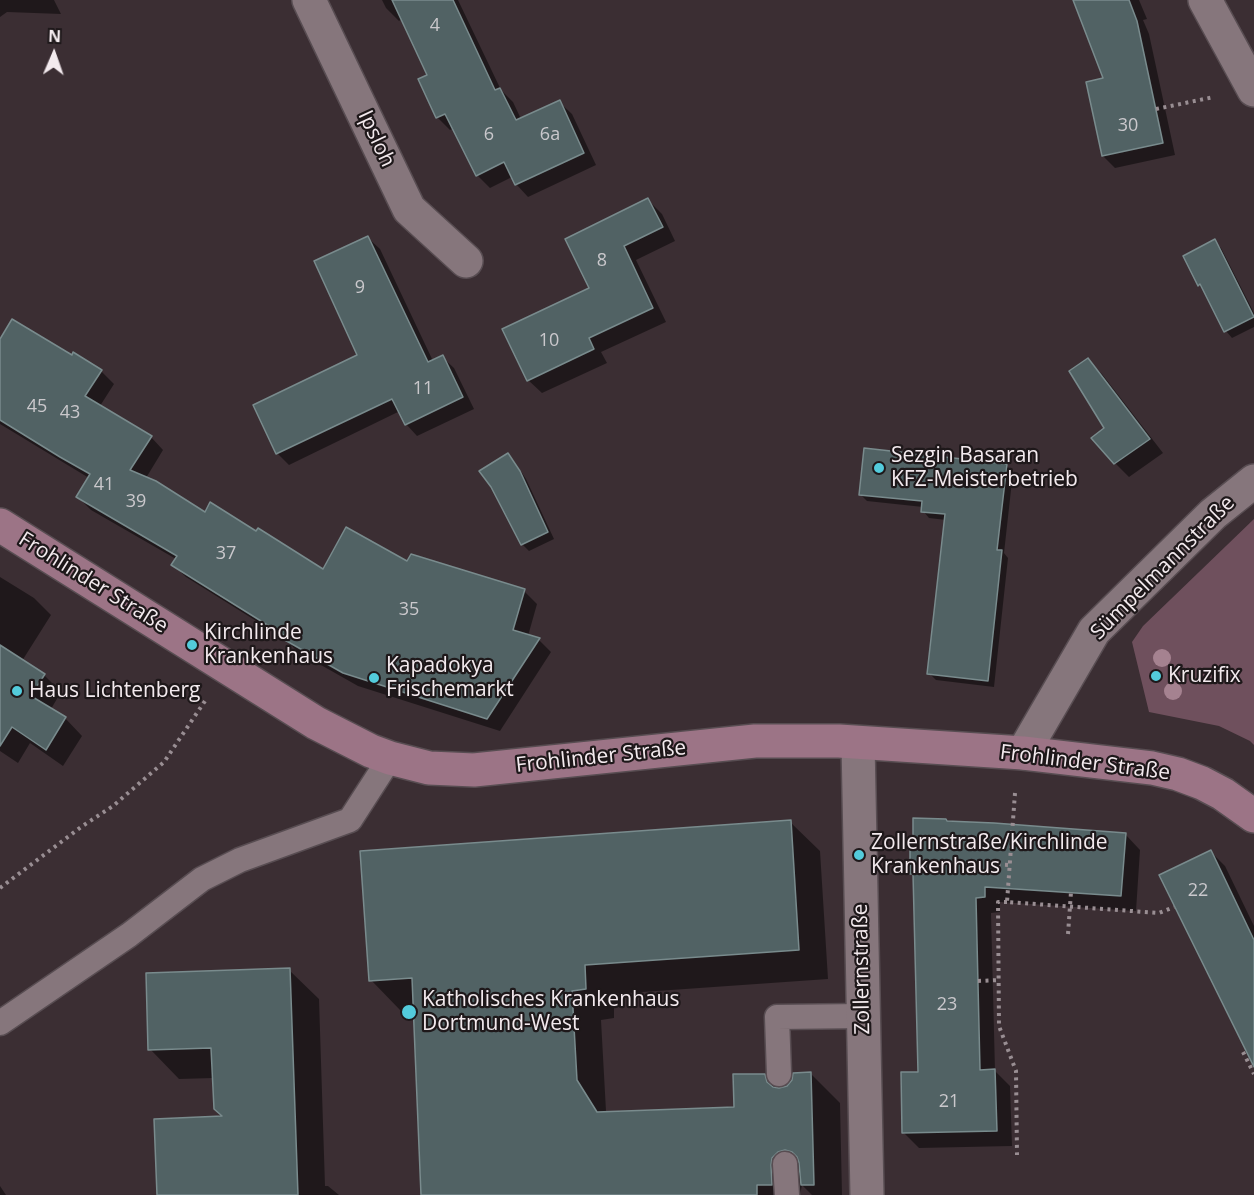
<!DOCTYPE html>
<meta charset="utf-8">
<style>
body{margin:0}
#map{position:relative;width:1254px;height:1195px;overflow:hidden;background:#3b2e33;font-family:"Open Sans",sans-serif}
canvas{display:block}
.north{position:absolute;left:24px;top:24px;width:60px;height:60px;-webkit-text-stroke:4px #1e181a;paint-order:stroke;rotate:2deg;font-size:16px;font-weight:700;line-height:24px;text-align:center;color:#f3eaee}
.north::after{content:'';display:block;margin:auto;width:21px;height:27px;background:#f3eaee;clip-path:polygon(50% 0,100% 100%,50% 72%,0 100%)}
</style>
<div id="map">
<canvas width="1254" height="1195"></canvas>
<div class="north">N</div>
</div>
<script>
const context = document.querySelector('canvas').getContext('2d');
context.lineJoin = 'round';
function paint(path, color) { context.fillStyle = color; context.fill(path, 'evenodd'); }
const toPath = rows => new Path2D(rows.map(r => 'M' + r).join(''));
function trace(path, color, width, dash) { context.strokeStyle = color; context.lineWidth = width; context.lineCap = dash ? 'butt' : 'round'; context.setLineDash(dash || []); context.stroke(path); }
function label(font, color, halo, rows, align = 'center') {
  context.font = font + ' "Open Sans",sans-serif'; context.lineWidth = 4.5; context.setLineDash([]); context.textBaseline = 'middle'; context.strokeStyle = halo; context.fillStyle = color; for (const [text, x, y, turn = 0] of rows) {
    context.save(); context.translate(x, y); context.rotate((+turn || 0) * Math.PI / 180); context.textAlign = isNaN(turn) ? turn : align; if (halo) context.strokeText(text, 0, 0); context.fillText(text, 0, 0); context.restore();
  }
}
const green = toPath([
 [1254,519,1254,745,1250,741,1219,726,1149,712,1132,642,1143,626]
]);
const shadow = toPath([
 [0,0,54,0,61,14,7,12,0,17],
 [382,0,458,0,501,90,513,102,521,119,559,102,572,114,596,165,528,197,516,184,512,177,490,188,477,175,454,128,450,130,437,117,429,76,402,19,399,21,386,8],
 [1075,0,1139,0,1147,19,1143,20,1149,34,1175,155,1115,168,1103,156,1105,79],
 [648,200,662,214,675,241,636,260,666,322,601,352,607,363,542,393,528,380,591,289],
 [368,238,380,249,433,361,442,357,454,368,474,409,417,436,406,424,400,411,289,465,277,453,359,356],
 [1214,241,1221,248,1254,313,1254,327,1232,338,1226,331,1205,290,1199,285],
 [0,342,72,357,101,371,114,384,100,406,151,437,163,450,146,478,205,514,323,571,408,563,524,591,537,604,528,636,539,640,551,652,500,731,358,686,298,652,285,639,186,577,173,565,176,559,91,510,78,497,89,478,0,424],
 [1088,360,1102,374,1163,453,1129,477,1115,463],
 [508,455,514,461,526,479,554,539,529,551,522,544],
 [1006,465,1013,472,1004,553,1008,558,994,687,936,680,929,673,946,520,929,518,923,511,923,507,867,501,860,494],
 [0,577,34,598,51,615,22,661,44,675,61,692,51,709,65,718,82,736,63,766,30,743,18,763,0,751],
 [790,822,820,851,828,979,614,994,614,1018,601,1020,606,1111,607,1113,735,1108,764,1076,778,1089,788,1087,811,1074,840,1103,842,1195,812,1195,802,1185,800,1195,422,1195,415,1009,400,1010,371,980],
 [948,823,1125,834,1140,850,1136,911,1000,902,1000,912,991,913,995,1071,1010,1086,1012,1146,919,1148,903,1132,919,1073,915,877,911,873],
 [1211,852,1225,866,1254,926,1254,1063],
 [289,970,319,999,325,1186,328,1186,339,1195,159,1195,224,1117,214,1078,179,1079,150,1049],
 [0,1186,6,1195,0,1195]
]);
const building = toPath([
 [392,0,453,0,495,90,500,88,516,120,560,100,584,153,515,185,504,162,476,176,445,114,436,118,418,79,427,75,392,0],
 [1073,0,1129,0,1137,21,1163,143,1102,156,1086,82,1103,78,1073,0],
 [648,198,663,227,624,246,653,308,589,338,594,349,527,381,502,329,589,288,565,239,648,198],
 [368,236,428,362,443,355,463,397,405,425,392,399,276,454,253,405,357,355,314,261,368,236],
 [1215,239,1254,317,1224,332,1200,284,1198,286,1183,256,1215,239],
 [12,319,72,355,73,352,102,370,85,396,152,436,130,470,156,481,205,512,210,502,256,531,258,528,323,569,346,527,407,561,411,554,525,589,513,630,540,638,487,719,343,673,283,639,285,636,171,565,177,556,76,497,90,474,60,457,0,420,0,339,12,319],
 [1088,358,1150,439,1114,464,1091,438,1104,428,1069,371,1088,358],
 [864,448,1007,464,997,550,1002,550,988,681,927,674,945,514,921,512,922,501,859,495,864,448],
 [508,453,520,471,548,532,521,545,491,487,479,471,508,453],
 [0,645,45,674,31,696,66,717,46,750,12,727,0,746,0,645],
 [913,818,946,819,947,821,994,823,1126,833,1121,896,985,887,985,897,976,898,980,1070,995,1069,997,1131,902,1133,901,1072,918,1072,913,874,910,874,910,844,913,844,913,818],
 [791,820,799,950,585,965,586,989,572,991,577,1080,597,1112,734,1107,733,1074,765,1074,767,1082,773,1087,779,1088,787,1086,792,1080,793,1073,811,1072,814,1185,801,1185,799,1163,797,1157,792,1152,785,1150,778,1152,772,1158,771,1165,772,1185,757,1185,757,1195,421,1195,412,978,369,981,360,851,791,820],
 [1211,850,1254,940,1254,1067,1159,875,1211,850],
 [290,968,298,1195,157,1195,154,1119,222,1116,214,1109,211,1048,148,1050,146,973,290,968]
]);
const path = toPath([
 [1156,109,1214,97],
 [1015,793,1007,902,1159,913,1174,907],
 [990,864,1010,865],
 [0,888,81,827,113,806,164,762,207,698],
 [1007,902,998,902,999,1026,1016,1071,1017,1155],
 [1068,934,1071,892],
 [978,981,999,980],
 [1243,1052,1254,1074]
]);
const service = toPath([
 [0,1023,129,935,202,879,240,860,350,820,390,758],
 [779,1074,777,1017,863,1016],
 [785,1164,787,1195]
]);
const minor = toPath([
 [309,0,409,209,466,261],
 [1205,0,1254,90],
 [858,743,867,1195],
 [1023,753,1094,631,1213,514,1254,481]
]);
const secondary = toPath([
 [0,525,316,723,371,751,390,758,429,768,474,770,755,741,839,741,1023,753,1152,768,1178,774,1202,783,1223,794,1254,816]
]);
const trees = [
 [1162,658],
 [1173,691]
];
const markers = [
 [879,468,6,"#53cbdb"],
 [192,645,6,"#53cbdb"],
 [1156,676,6,"#53cbdb"],
 [374,678,6,"#53cbdb"],
 [17,691,6,"#53cbdb"],
 [859,855,6,"#53cbdb"],
 [409,1012,8,"#53cbdb"]
];
const numberNames = [
 ["4",435,26],
 ["30",1128,126],
 ["6",489,135],
 ["6a",550,135],
 ["8",602,261],
 ["9",360,288],
 ["10",549,341],
 ["11",423,389],
 ["45",37,407],
 ["43",70,413],
 ["41",104,485],
 ["39",136,502],
 ["37",226,554],
 ["35",409,610],
 ["22",1198,891],
 ["23",947,1005],
 ["21",949,1102]
];
const streetNames = [
 ["Ipsloh",376,139,65],
 ["Sümpelmannstraße",1163,568,-45],
 ["Frohlinder Straße",93,583,32],
 ["Frohlinder Straße",601,757,-6],
 ["Frohlinder Straße",1085,763,7],
 ["Zollernstraße",862,969,-91]
];
const poiNames = [
 ["Sezgin Basaran",891,456],
 ["KFZ-Meisterbetrieb",891,480],
 ["Kirchlinde",204,633],
 ["Krankenhaus",204,657],
 ["Kapadokya",386,666],
 ["Frischemarkt",386,690],
 ["Kruzifix",1168,676],
 ["Haus Lichtenberg",29,691],
 ["Zollernstraße/Kirchlinde",871,843],
 ["Krankenhaus",871,867],
 ["Katholisches Krankenhaus",422,1000],
 ["Dortmund-West",422,1024]
];
paint(green, '#6f505d');
paint(shadow, '#0007');
paint(building, '#516264');
trace(building, '#798b8d', 1.5);
trace(service, '#584d52', 27);
trace(minor, '#584d52', 36);
trace(secondary, '#584d52', 36);
trace(path, '#998e93', 4, [3, 4.5]);
trace(service, '#86767c', 24);
trace(minor, '#86767c', 33);
trace(secondary, '#9c7486', 33);
context.fillStyle = '#a58290';
for (const [x, y] of trees) { context.beginPath(); context.arc(x, y, 9, 0, 2 * Math.PI); context.fill(); }
for (const [x, y, r, color] of markers) { const dot = new Path2D(); dot.arc(x, y, r, 0, 2 * Math.PI); context.fillStyle = color; context.fill(dot); trace(dot, '#1e181a', 2); }
label('18px', '#cac8cc', null, numberNames);
label('21px', '#f3eaee', '#1e181a', streetNames);
label('21px', '#f3eaee', '#1e181a', poiNames, 'left');
</script>
